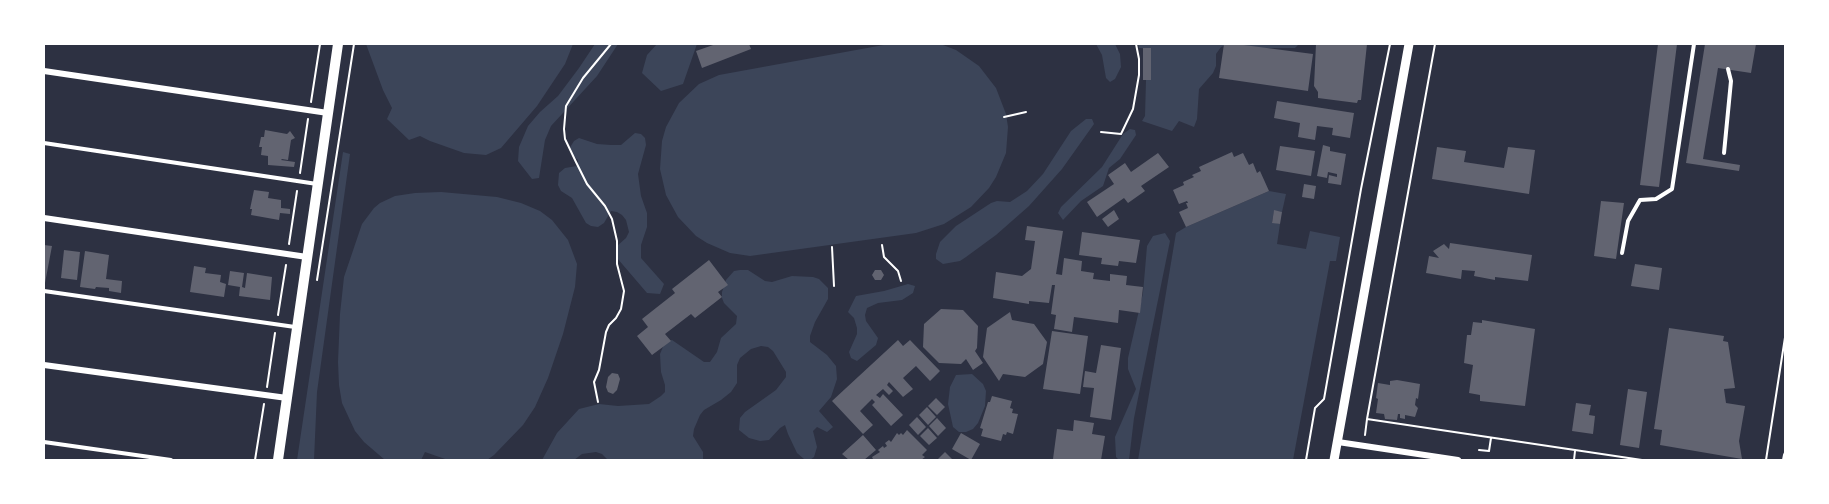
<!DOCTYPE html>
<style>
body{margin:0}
#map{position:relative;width:1829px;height:504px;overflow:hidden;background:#2d3142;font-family:"Golos Text",sans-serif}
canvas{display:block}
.frame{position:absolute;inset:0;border:45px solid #fff;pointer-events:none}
</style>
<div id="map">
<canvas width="1829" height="504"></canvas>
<div class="frame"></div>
</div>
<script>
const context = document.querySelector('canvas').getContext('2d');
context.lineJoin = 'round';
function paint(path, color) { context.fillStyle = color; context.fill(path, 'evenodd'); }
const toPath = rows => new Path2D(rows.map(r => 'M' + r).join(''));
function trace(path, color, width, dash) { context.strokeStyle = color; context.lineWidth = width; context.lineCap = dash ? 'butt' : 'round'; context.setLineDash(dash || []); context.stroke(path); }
const green = toPath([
 [366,44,573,44,565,64,537,106,501,148,486,155,464,153,430,141,420,136,409,140,387,119,392,108,383,90],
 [595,44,618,44,597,76,551,126,545,140,539,178,532,179,518,161,519,147,528,126,540,112,558,96,579,68],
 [657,44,697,44,683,84,661,91,642,73,647,55],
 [889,44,934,44,943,45,956,50,979,66,996,88,1006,114,1008,127,1006,153,996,177,989,188,971,207,944,224,916,233,750,256,730,253,707,243,696,236,678,217,666,195,660,169,662,141,666,127,679,103,699,84,719,75],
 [1096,44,1115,44,1120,54,1121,67,1115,79,1110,82,1106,78,1102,55],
 [1138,44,1299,44,1295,48,1239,48,1226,45,1221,47,1216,54,1216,66,1213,73,1199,89,1197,119,1194,127,1179,121,1172,131,1142,121,1145,116,1146,80,1151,80,1151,49,1139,48],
 [1086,119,1092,119,1094,124,1062,169,1029,206,996,235,966,257,960,261,943,264,936,259,936,254,940,242,956,226,991,203,997,201,1010,202,1027,191,1043,174,1071,131],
 [1130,129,1135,130,1136,135,1120,159,1109,168,1103,186,1081,201,1063,220,1058,213,1061,207,1102,167,1123,134],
 [635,133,641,134,645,138,646,145,638,174,641,196,647,213,647,227,641,245,641,258,664,284,660,294,647,293,617,258,617,246,626,238,629,232,626,220,622,215,617,212,611,211,604,223,598,227,591,226,586,223,572,198,561,191,558,185,559,173,565,168,577,166,578,160,572,155,569,149,574,141,579,138,597,144,611,145,621,145],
 [343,152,350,154,317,392,314,460,297,460],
 [1269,191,1286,194,1282,212,1274,211,1272,222,1280,224,1277,244,1306,249,1310,231,1340,237,1336,261,1330,261,1293,460,1138,460,1176,233,1186,227],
 [441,192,497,197,521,203,540,211,552,220,568,240,577,264,575,287,563,334,548,378,535,407,523,425,494,455,487,460,448,460,425,452,421,460,385,460,364,442,355,431,342,403,339,385,338,362,340,314,344,277,362,224,374,208,380,203,395,196,415,193],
 [1165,233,1170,241,1134,418,1129,460,1119,460,1116,457,1115,437,1136,389,1128,369,1128,358,1143,293,1147,246,1153,236],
 [740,270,748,270,765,281,772,282,792,276,813,277,819,279,828,288,828,299,815,322,810,336,810,342,827,355,836,366,837,379,831,397,819,411,833,427,827,432,817,427,813,431,817,447,814,457,810,460,804,459,797,453,788,434,785,425,780,428,769,440,760,441,749,438,739,430,740,418,745,412,776,390,786,377,786,372,773,351,768,347,761,346,751,349,740,358,737,365,737,383,731,392,721,400,704,410,700,415,694,429,693,436,703,452,703,460,608,460,602,454,596,452,582,454,574,460,542,460,557,433,579,409,599,404,618,406,649,404,661,396,665,392,665,385,661,372,660,354,665,342,672,340,704,362,710,362,717,352,721,338,736,324,737,316,724,303,722,298,722,292,726,280,734,271],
 [908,284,915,286,913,293,902,300,878,303,867,308,865,315,866,321,878,338,876,345,857,361,851,358,849,352,857,334,857,328,854,318,848,312,856,296,884,291],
 [972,374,983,384,986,391,985,406,978,423,973,429,966,432,959,432,953,427,948,404,950,387,956,375]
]);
const building = toPath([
 [716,44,749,44,751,49,702,68,696,51],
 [1224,44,1236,44,1313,54,1308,91,1219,78],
 [1316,44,1367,44,1361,100,1358,100,1357,103,1318,98,1318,92,1314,86],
 [1658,44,1677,44,1659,187,1640,185],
 [1705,44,1756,44,1751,73,1718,68,1703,159,1740,165,1739,171,1686,163],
 [1143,48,1151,48,1151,80,1143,80],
 [1277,101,1354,113,1350,138,1332,135,1333,128,1317,126,1315,140,1298,137,1300,123,1274,118],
 [265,130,287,134,290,131,295,138,291,140,288,160,282,159,281,160,295,162,294,167,268,165,268,156,261,155,262,147,259,147,261,137,264,137],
 [1323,145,1330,147,1330,151,1346,154,1341,185,1328,183,1329,175,1337,177,1337,174,1328,172,1327,178,1317,176],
 [1280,146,1315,151,1311,176,1276,170],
 [1437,147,1466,151,1464,162,1504,168,1508,147,1535,150,1529,194,1432,179],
 [1232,152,1234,157,1243,153,1249,165,1253,163,1257,173,1260,171,1269,191,1186,227,1179,212,1188,208,1186,203,1188,203,1187,201,1179,204,1173,190,1184,185,1183,182,1194,177,1192,175,1201,171,1199,167],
 [1158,153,1169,167,1141,186,1145,191,1128,203,1124,198,1097,217,1087,202,1114,184,1108,175,1125,163,1131,172],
 [1304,184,1316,186,1314,199,1302,197],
 [254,190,269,192,268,198,281,200,281,208,290,209,290,214,280,213,279,220,251,215,252,209,250,209],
 [1601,201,1624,203,1616,259,1594,256],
 [1114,210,1119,219,1108,227,1102,219],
 [1274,210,1282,212,1280,224,1272,223],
 [1027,226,1063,231,1056,274,1062,275,1064,258,1082,261,1081,271,1094,273,1093,279,1110,281,1110,274,1127,276,1126,285,1143,287,1140,313,1119,310,1118,323,1074,317,1072,332,1054,329,1056,315,1051,314,1055,285,1052,285,1049,303,1029,301,1029,304,993,298,996,272,1022,276,1031,269,1035,241,1025,240],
 [1082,232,1140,240,1136,263,1119,261,1118,266,1101,264,1102,258,1079,255],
 [1450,243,1532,255,1528,281,1495,277,1495,280,1474,276,1475,271,1462,270,1461,279,1426,273,1429,256,1439,258,1433,251,1444,244,1449,249],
 [44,245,52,246,45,283,44,283],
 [64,250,80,252,77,280,61,278],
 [85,251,109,255,106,279,122,281,121,293,109,291,109,288,96,287,95,289,80,287],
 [709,260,728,285,718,292,722,297,695,318,691,314,665,334,671,341,652,355,637,336,648,327,642,319,675,293,672,289],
 [1635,264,1662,268,1659,290,1631,286],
 [194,266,206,268,205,273,221,275,220,282,226,284,224,297,190,292],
 [875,270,881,270,884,275,881,280,875,280,872,275],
 [230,271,244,273,242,287,245,288,247,273,272,277,270,300,239,296,240,287,228,285],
 [941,309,963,310,978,326,977,348,975,351,983,363,973,370,966,359,961,364,939,363,923,347,924,324],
 [1010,312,1012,320,1034,324,1047,342,1043,364,1025,377,1003,374,999,381,983,357,987,328],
 [1482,320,1535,329,1525,406,1480,401,1480,395,1469,393,1473,365,1464,363,1467,335,1471,335,1473,322,1482,323],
 [1669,328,1724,336,1723,341,1728,342,1735,388,1724,389,1726,403,1745,406,1739,441,1742,459,1660,445,1662,430,1654,429],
 [1052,331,1088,336,1080,394,1043,389],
 [898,340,903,346,910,340,940,371,930,381,916,366,903,378,913,389,903,397,889,382,887,385,893,391,889,395,883,389,876,395,880,398,883,394,903,415,891,426,872,405,875,402,872,399,860,411,873,425,863,434,832,401],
 [1101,345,1121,348,1111,420,1090,417,1094,388,1083,387,1085,371,1096,373],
 [612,373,618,374,620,379,617,390,613,394,608,392,606,387,608,377],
 [1397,380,1420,384,1418,399,1416,398,1415,405,1418,408,1415,417,1405,415,1405,419,1400,418,1400,414,1398,414,1397,420,1385,419,1384,414,1376,413,1378,399,1376,398,1378,383,1390,385,1390,381],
 [1628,389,1647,392,1639,448,1620,445],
 [992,396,1012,401,1010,408,1013,409,1012,413,1018,414,1013,434,1007,432,1006,435,1003,434,1001,441,981,436,983,429,980,428,988,402,990,402],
 [936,398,945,407,937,415,928,406],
 [1576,403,1591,405,1589,415,1595,416,1593,434,1572,431],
 [927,407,936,417,928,425,919,415],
 [917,417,926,427,918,435,909,425],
 [937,418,946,428,938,436,929,426],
 [1074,420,1094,423,1092,434,1105,436,1101,460,1053,459,1057,429,1073,431],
 [928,428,937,438,929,445,920,436],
 [907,430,927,450,922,455,925,457,921,460,872,460,873,459,872,457,880,452,878,450,883,446,884,448,887,446,885,443,889,440,891,442,897,433,899,435,901,433,903,435],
 [961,433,980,444,971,460,952,449],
 [863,435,876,450,864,460,849,460,842,454],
 [945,452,953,460,937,460]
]);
const path = toPath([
 [311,102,320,44],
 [1004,117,1026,112],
 [1101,132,1121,134,1133,109,1139,75,1139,59,1136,44],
 [300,173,308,119],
 [289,244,297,191],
 [882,245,884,257,898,271,901,281],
 [832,247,834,286],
 [317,280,354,44],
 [278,315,286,265],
 [267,387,275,333],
 [598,402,594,382,599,370,606,332,609,325,616,318,621,309,624,291,617,264,617,241,612,219,605,206,587,184,576,162,565,139,564,129,566,106,583,78,611,44],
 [1367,419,1435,44],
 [1365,435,1367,419,1642,460],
 [1479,450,1489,451,1491,438],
 [255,460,264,404],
 [1306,460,1315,408,1324,399,1361,189,1390,44],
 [1574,460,1575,451],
 [1766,460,1786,331]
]);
const service = toPath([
 [44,143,317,184],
 [1724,153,1731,81,1728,69],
 [1622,253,1628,221,1640,200,1656,199,1672,189,1694,44],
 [44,291,295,327],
 [44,442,171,460]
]);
const minor = toPath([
 [44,71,328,113],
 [44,218,307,257],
 [44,365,287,398],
 [1338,442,1458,460],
 [1785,460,1786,455]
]);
const tertiary = toPath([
 [1334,460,1409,44]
]);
const secondary = toPath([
 [278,460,338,44]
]);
paint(green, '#3c4559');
paint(building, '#626471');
trace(path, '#fff', 2);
trace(service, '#fff', 4);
trace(minor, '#fff', 6);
trace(tertiary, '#fff', 9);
trace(secondary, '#fff', 10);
</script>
